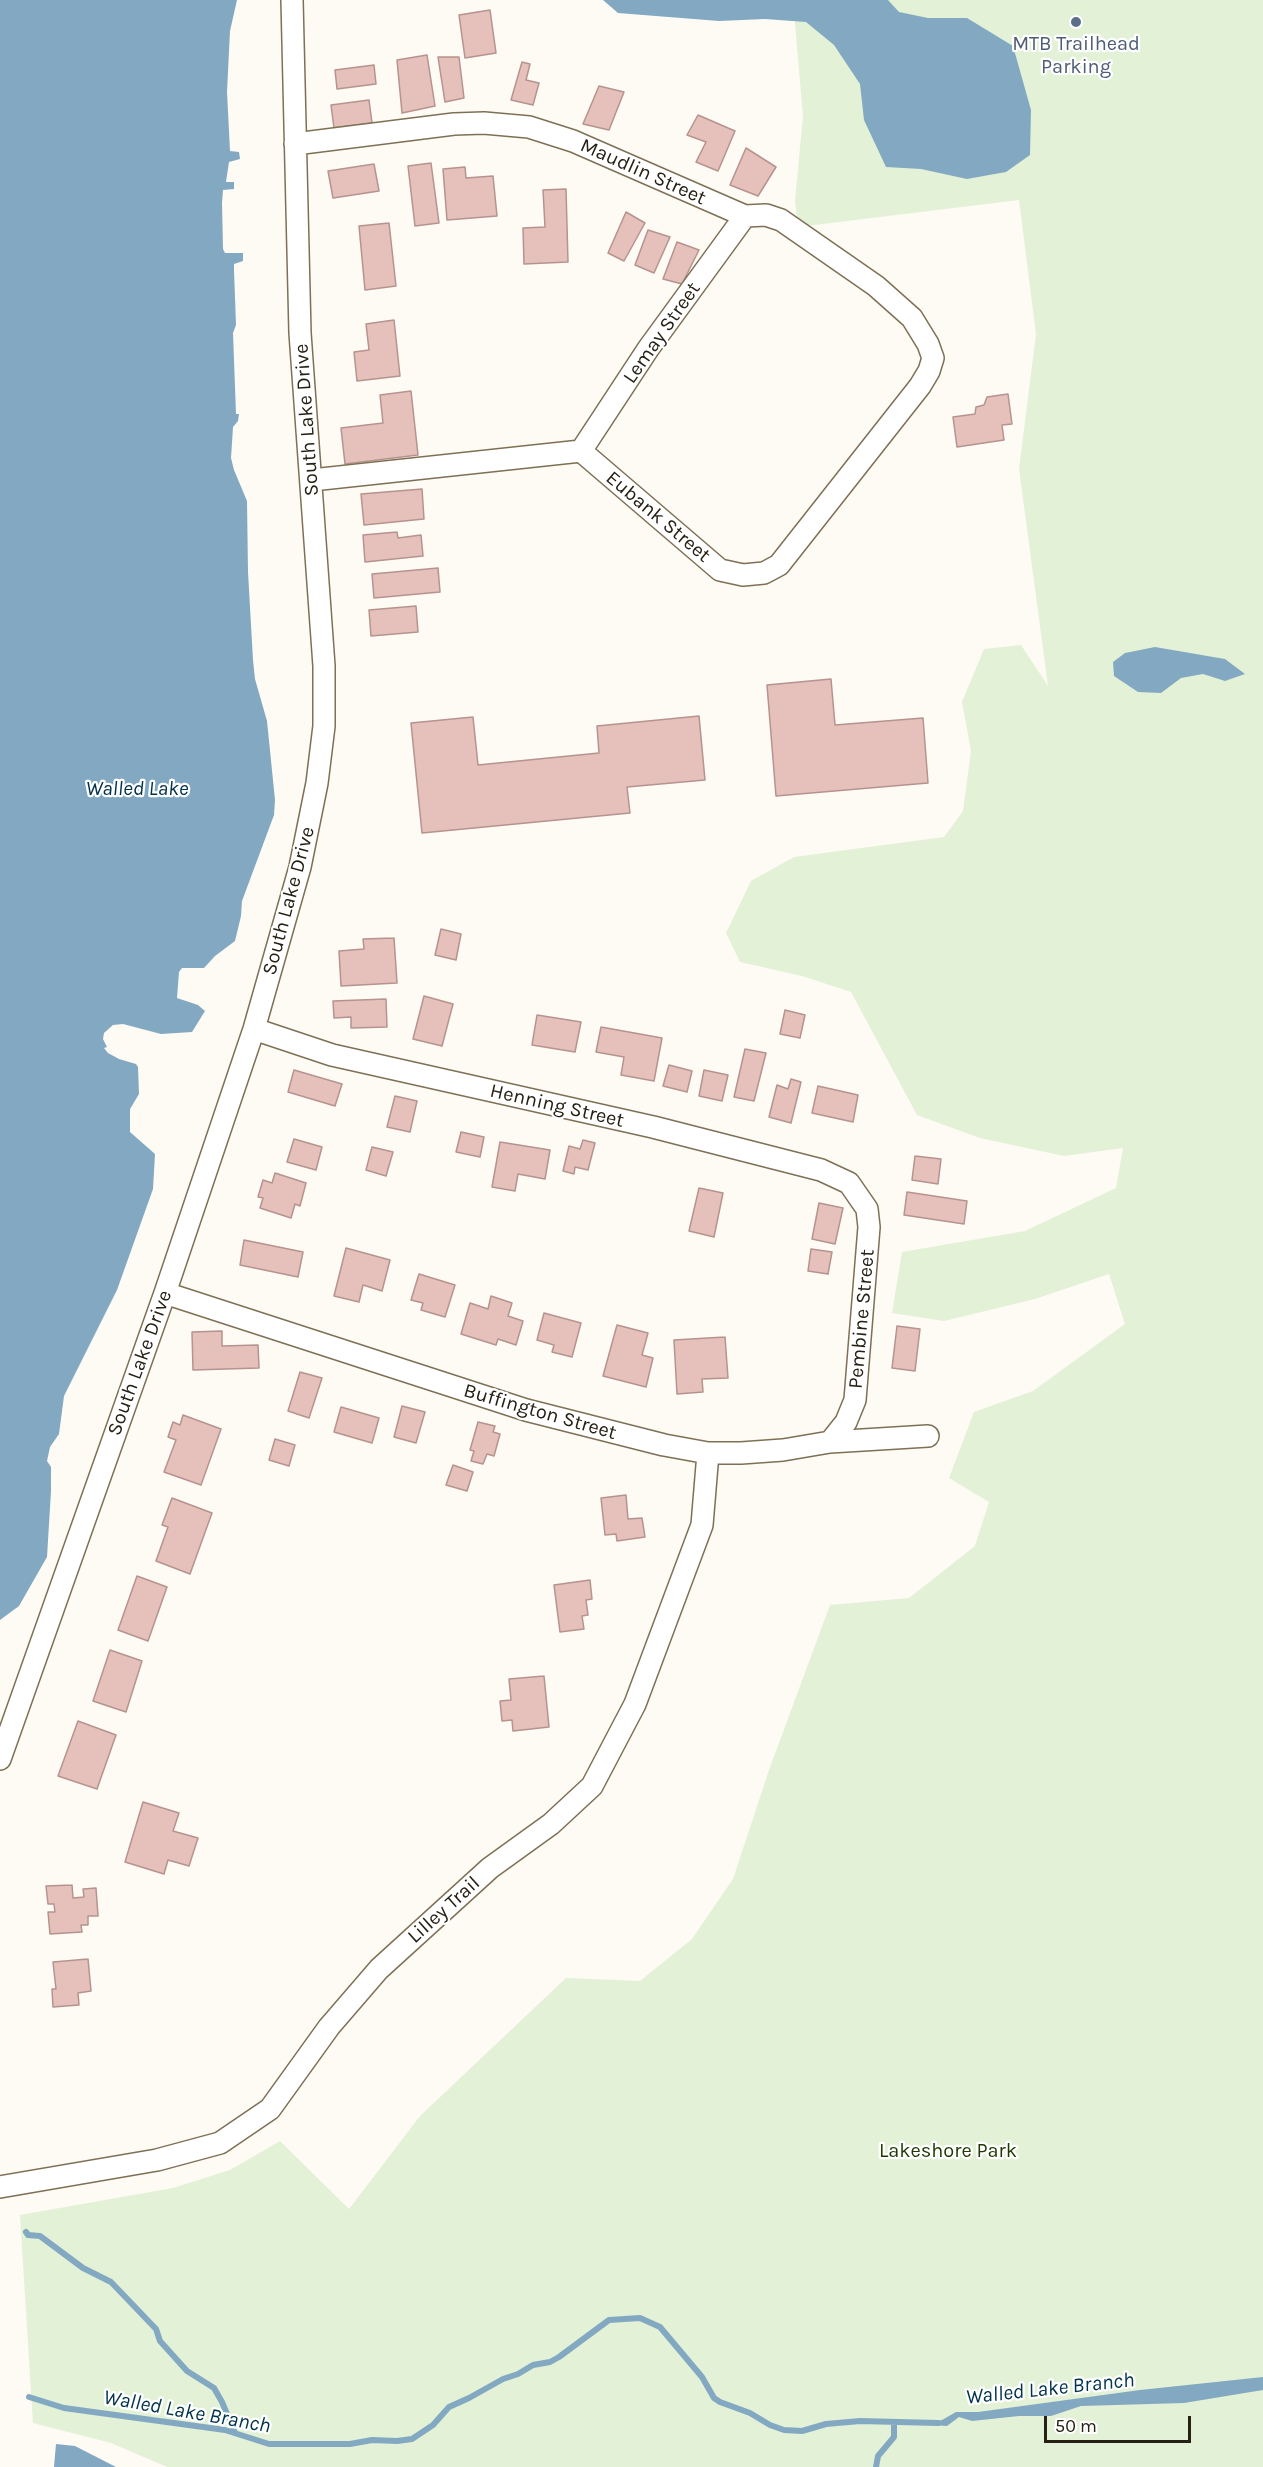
<!DOCTYPE html>
<style>
body{margin:0}
#map{position:relative;width:1263px;height:2467px;overflow:hidden;background:#fefaf4;font-family:Karla,sans-serif}
canvas{display:block}
.scale{position:absolute;left:1044px;top:2416px;width:147px;height:27px;box-sizing:border-box;border:3px solid #262015;border-top:0;padding-left:8px;font-size:18px;line-height:21px;white-space:nowrap;color:#262015;-webkit-text-stroke:4px #fff;paint-order:stroke}
</style>
<div id="map">
<canvas width="1263" height="2467"></canvas>
<div class="scale">50 m</div>
</div>
<script>
const context = document.querySelector('canvas').getContext('2d');
context.lineJoin = 'round';
function paint(path, color) { context.fillStyle = color; context.fill(path, 'evenodd'); }
const toPath = rows => new Path2D(rows.map(r => 'M' + r).join(''));
function trace(path, color, width, dash) { context.strokeStyle = color; context.lineWidth = width; context.lineCap = dash ? 'butt' : 'round'; context.setLineDash(dash || []); context.stroke(path); }
function label(font, color, halo, rows, align = 'center') {
  context.font = font + ' Karla,sans-serif'; context.lineWidth = 4.5; context.setLineDash([]); context.textBaseline = 'middle'; context.strokeStyle = halo; context.fillStyle = color; for (const [text, x, y, turn = 0] of rows) {
    context.save(); context.translate(x, y); context.rotate((+turn || 0) * Math.PI / 180); context.textAlign = isNaN(turn) ? turn : align; if (halo) context.strokeText(text, 0, 0); context.fillText(text, 0, 0); context.restore();
  }
}
const green = toPath([
 [793,0,1263,0,1263,2467,167,2467,111,2443,33,2423,20,2215,173,2188,230,2170,280,2141,349,2209,420,2116,566,1978,640,1981,692,1939,733,1879,769,1770,830,1605,909,1598,975,1546,989,1502,949,1478,974,1412,1033,1391,1125,1324,1109,1274,1035,1299,944,1321,892,1313,902,1252,1025,1231,1116,1188,1123,1148,1064,1156,980,1138,917,1115,851,992,802,976,740,962,726,933,751,881,794,857,944,837,963,811,971,751,962,702,984,649,1021,645,1048,686,1019,469,1036,334,1019,200,798,227,795,201,803,116]
]);
const water = toPath([
 [0,0,237,0,230,31,227,92,230,151,239,152,240,159,229,162,226,182,234,182,234,189,223,190,222,203,223,249,225,253,243,253,243,261,234,264,234,270,236,325,233,333,236,414,239,414,238,421,233,427,231,458,234,470,247,501,248,572,253,660,255,679,267,721,275,800,274,815,242,901,241,916,235,941,215,956,204,968,182,968,179,972,177,998,198,1005,205,1011,192,1032,161,1034,123,1024,113,1025,104,1033,103,1039,107,1047,104,1048,108,1053,119,1059,136,1064,138,1067,139,1094,130,1109,130,1132,155,1154,153,1189,117,1290,64,1396,59,1434,50,1447,47,1461,51,1467,51,1491,47,1557,19,1606,0,1620],
 [603,0,888,0,899,12,928,18,967,18,1013,46,1031,110,1030,155,1006,172,967,179,921,169,886,167,864,120,860,84,834,45,806,22,765,19,719,21,618,13],
 [1155,647,1225,659,1245,674,1225,681,1203,674,1181,678,1161,693,1138,692,1114,676,1113,662,1125,653],
 [1263,2377,1263,2390,1184,2403,1081,2406,1051,2416,1019,2416,972,2421,959,2417,947,2426,931,2425,932,2422,942,2420,956,2412,978,2412,1140,2390],
 [56,2444,75,2446,116,2467,54,2467]
]);
const stream = toPath([
 [26,2232,28,2235,40,2236,83,2268,111,2282,156,2329,160,2341,187,2371,214,2388,222,2402,235,2433],
 [29,2397,64,2408,225,2430,269,2444,350,2444,372,2440,397,2441,412,2439,433,2425,449,2407,469,2398,503,2379,518,2374,533,2365,550,2362,559,2357,609,2320,640,2318,660,2327,702,2377,714,2398,720,2402,750,2413,770,2425,784,2430,802,2431,826,2424,860,2421,938,2423],
 [876,2467,878,2456,894,2437,894,2422]
]);
const building = toPath([
 [490,10,496,53,465,58,459,15,490,10],
 [427,55,435,106,402,113,397,60,427,55],
 [438,57,459,57,464,98,445,102,438,57],
 [522,62,530,64,526,80,539,83,533,105,511,100,522,62],
 [374,65,376,84,337,89,335,70,374,65],
 [599,86,624,92,609,130,583,124,599,86],
 [369,100,372,123,334,128,331,105,369,100],
 [698,115,735,131,718,171,696,162,706,142,687,135,698,115],
 [746,148,776,167,758,196,730,185,746,148],
 [431,163,439,223,415,226,408,166,431,163],
 [374,164,379,191,333,198,328,171,374,164],
 [465,167,466,178,493,176,497,216,447,220,443,169,465,167],
 [566,189,568,262,524,264,523,228,545,227,543,190,566,189],
 [626,212,645,223,624,261,608,253,626,212],
 [389,223,396,286,365,290,359,226,389,223],
 [648,230,670,237,654,273,635,265,648,230],
 [677,242,699,250,682,284,663,279,677,242],
 [394,320,400,376,357,381,354,352,369,350,366,324,394,320],
 [411,391,418,455,345,464,341,428,383,423,380,395,411,391],
 [1008,394,1012,424,1002,425,1004,440,957,447,953,417,975,414,976,407,984,405,987,397,1008,394],
 [422,489,424,519,364,525,361,494,422,489],
 [397,532,398,538,421,535,423,556,365,562,363,535,397,532],
 [438,568,440,592,374,598,372,574,438,568],
 [416,606,418,632,371,636,369,610,416,606],
 [831,679,835,725,923,718,928,783,776,796,767,685,831,679],
 [699,716,705,780,627,787,630,813,422,833,411,723,473,717,478,765,599,753,597,726,699,716],
 [441,929,461,934,456,960,435,955,441,929],
 [394,938,397,983,341,986,339,951,364,949,363,939,394,938],
 [424,996,453,1004,442,1046,413,1039,424,996],
 [386,999,387,1027,351,1028,351,1017,334,1018,333,1001,386,999],
 [785,1010,805,1015,800,1038,780,1034,785,1010],
 [537,1015,581,1022,575,1052,532,1045,537,1015],
 [601,1027,662,1038,654,1081,621,1075,624,1057,596,1052,601,1027],
 [745,1049,766,1053,754,1101,734,1097,745,1049],
 [669,1065,692,1071,687,1092,663,1086,669,1065],
 [294,1070,342,1084,335,1106,288,1092,294,1070],
 [704,1070,728,1075,722,1101,699,1096,704,1070],
 [791,1079,801,1082,791,1123,769,1117,777,1085,788,1089,791,1079],
 [818,1086,858,1095,853,1122,812,1113,818,1086],
 [395,1096,417,1101,410,1132,387,1127,395,1096],
 [461,1132,484,1137,480,1157,456,1152,461,1132],
 [294,1139,322,1147,316,1170,287,1162,294,1139],
 [583,1140,595,1143,588,1170,575,1167,574,1174,563,1171,569,1146,580,1149,583,1140],
 [500,1142,550,1150,545,1179,518,1174,515,1191,492,1187,500,1142],
 [372,1147,393,1152,386,1176,366,1170,372,1147],
 [915,1156,941,1159,938,1184,912,1180,915,1156],
 [275,1173,306,1183,300,1206,295,1204,291,1218,260,1208,263,1198,258,1197,263,1180,272,1183,275,1173],
 [699,1188,723,1193,714,1237,689,1231,699,1188],
 [907,1192,967,1201,964,1224,904,1215,907,1192],
 [819,1203,843,1208,835,1244,812,1239,819,1203],
 [244,1240,303,1252,298,1277,240,1265,244,1240],
 [346,1248,390,1260,382,1291,363,1285,359,1302,334,1296,346,1248],
 [811,1249,832,1252,828,1274,808,1271,811,1249],
 [419,1274,455,1285,445,1317,421,1310,423,1303,411,1300,419,1274],
 [491,1296,512,1303,508,1316,523,1321,516,1345,498,1339,496,1345,461,1334,470,1303,488,1309,491,1296],
 [544,1313,581,1323,572,1357,552,1352,554,1345,537,1340,544,1313],
 [617,1325,648,1333,642,1355,653,1358,646,1387,603,1376,617,1325],
 [897,1326,920,1329,915,1371,892,1368,897,1326],
 [222,1331,222,1346,258,1345,259,1368,193,1370,192,1332,222,1331],
 [725,1337,728,1378,702,1379,703,1392,677,1394,674,1340,725,1337],
 [300,1372,322,1378,309,1418,288,1411,300,1372],
 [402,1406,425,1412,416,1443,394,1437,402,1406],
 [341,1407,379,1418,372,1443,334,1432,341,1407],
 [183,1415,221,1429,201,1485,164,1472,176,1440,168,1437,173,1422,180,1425,183,1415],
 [478,1422,495,1426,493,1432,500,1434,494,1456,487,1454,483,1464,471,1461,474,1451,470,1450,478,1422],
 [275,1439,295,1445,289,1466,269,1460,275,1439],
 [453,1465,473,1472,467,1491,446,1485,453,1465],
 [626,1495,628,1519,642,1518,645,1537,617,1541,616,1534,605,1535,601,1498,626,1495],
 [172,1498,212,1513,190,1574,156,1561,168,1527,162,1525,172,1498],
 [137,1576,167,1587,148,1641,118,1630,137,1576],
 [590,1580,592,1599,586,1600,588,1615,582,1616,584,1629,560,1632,554,1585,590,1580],
 [110,1650,142,1661,126,1712,93,1701,110,1650],
 [544,1676,549,1727,513,1731,512,1720,502,1721,500,1701,511,1700,509,1679,544,1676],
 [78,1721,116,1735,97,1789,58,1776,78,1721],
 [143,1802,179,1813,173,1831,198,1838,189,1866,168,1860,164,1874,125,1862,143,1802],
 [72,1885,73,1898,84,1897,83,1889,96,1888,98,1916,88,1916,88,1925,81,1925,82,1932,50,1934,48,1912,55,1912,54,1904,48,1904,46,1886,72,1885],
 [88,1959,91,1991,78,1993,79,2005,53,2007,52,1989,56,1989,53,1962,88,1959]
]);
const minor = toPath([
 [295,144,454,124,484,123,529,127,573,141,745,216,766,215,781,220,876,286,912,318,928,344,933,358,929,371,920,386,779,565,764,573,743,575,720,570,581,451,312,480],
 [581,451,648,349,745,216],
 [254,1029,332,1055,653,1127,821,1170,849,1183,867,1209,869,1227,855,1400,846,1422,830,1442],
 [165,1293,526,1410,664,1445,708,1453,741,1453,783,1450,830,1442,928,1436],
 [0,1759,165,1293,254,1029,300,867,317,783,324,726,324,666,300,333,292,0],
 [0,2187,157,2160,220,2143,270,2109,329,2027,379,1969,490,1868,551,1824,592,1786,635,1704,702,1525,708,1453]
]);
const markers = [
 [1076,22,6,"#5c6f8a"]
];
const serviceNames = [
 ["MTB Trailhead",1076,44],
 ["Parking",1076,67]
];
const streetNames = [
 ["Maudlin Street",643,172,24],
 ["Lemay Street",662,333,-55],
 ["South Lake Drive",307,420,-94],
 ["Eubank Street",658,517,40],
 ["South Lake Drive",289,901,-75],
 ["Henning Street",557,1106,13],
 ["Pembine Street",862,1319,-85],
 ["South Lake Drive",140,1363,-70],
 ["Buffington Street",540,1412,16],
 ["Lilley Trail",444,1910,-42]
];
const parkNames = [
 ["Lakeshore Park",948,2151]
];
const waterNames = [
 ["Walled Lake",137,789],
 ["Walled Lake Branch",1050,2389,-6],
 ["Walled Lake Branch",187,2412,10]
];
paint(green, '#e3f1d7');
paint(water, '#83a9c2');
trace(stream, '#83a9c2', 6);
paint(building, '#e6c1bb');
trace(building, '#b6938e', 1.5);
trace(minor, '#7e7055', 24);
trace(minor, '#fff', 21);
for (const [x, y, r, color] of markers) { const dot = new Path2D(); dot.arc(x, y, r, 0, 2 * Math.PI); context.fillStyle = color; context.fill(dot); trace(dot, '#fff', 2); }
label('20px', '#4e5e75', '#fff', serviceNames);
label('20px', '#262015', '#fff', streetNames);
label('20px', '#1f3700', '#fff', parkNames);
label('italic 21px', '#00324b', '#fff', waterNames);
</script>
